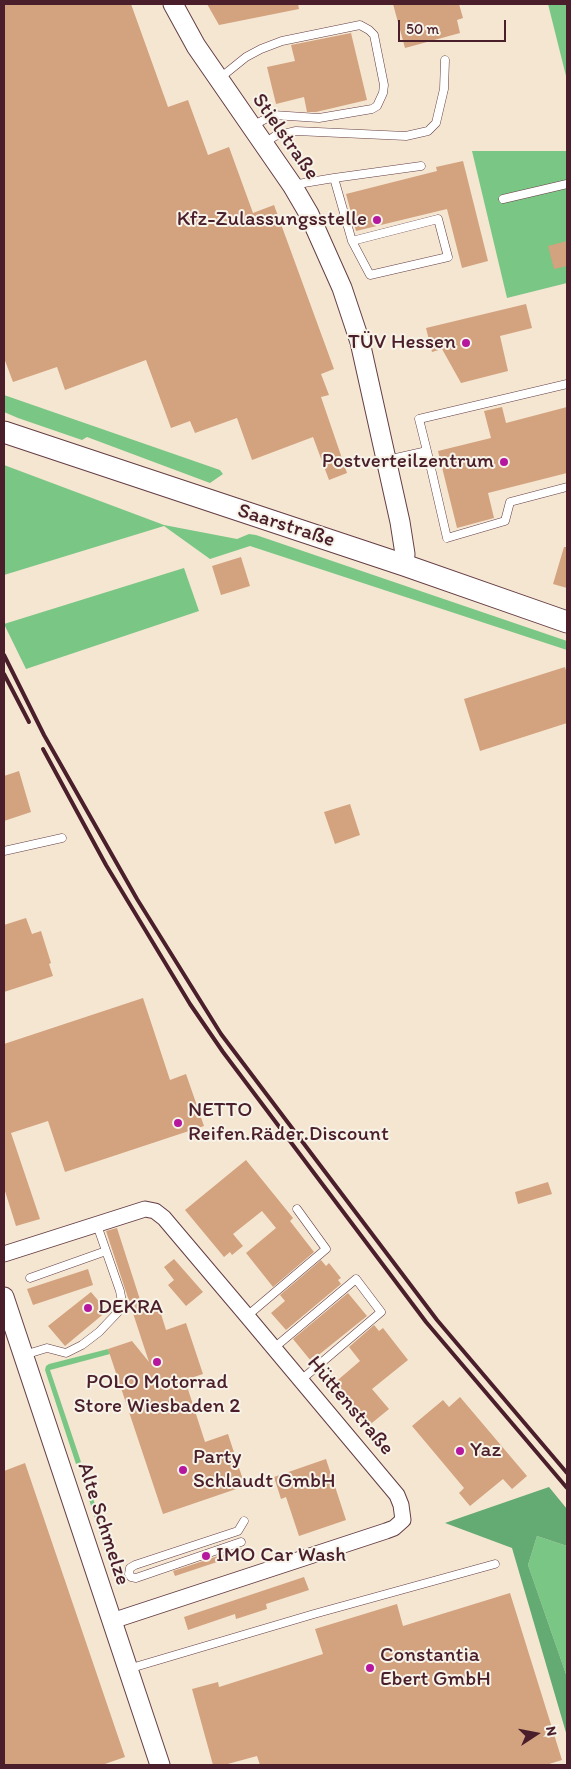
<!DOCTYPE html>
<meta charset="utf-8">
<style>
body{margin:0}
#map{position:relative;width:571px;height:1769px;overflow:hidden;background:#f5e6d2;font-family:Itim,sans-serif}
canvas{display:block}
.frame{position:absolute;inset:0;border:5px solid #4a1f2b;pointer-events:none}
.north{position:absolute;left:511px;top:1709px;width:50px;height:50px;-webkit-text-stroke:4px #f7f3e8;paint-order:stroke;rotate:79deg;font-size:14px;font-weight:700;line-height:20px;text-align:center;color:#4a1f2b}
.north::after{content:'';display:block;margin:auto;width:18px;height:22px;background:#4a1f2b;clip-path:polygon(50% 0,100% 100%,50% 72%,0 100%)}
.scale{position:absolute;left:398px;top:20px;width:108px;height:22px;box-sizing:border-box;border:2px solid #4a1f2b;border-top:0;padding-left:6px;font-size:15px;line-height:18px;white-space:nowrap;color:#4a1f2b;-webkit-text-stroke:4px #f7f3e8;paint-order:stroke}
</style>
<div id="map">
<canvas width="571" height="1769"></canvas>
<div class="frame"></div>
<div class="north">N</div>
<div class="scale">50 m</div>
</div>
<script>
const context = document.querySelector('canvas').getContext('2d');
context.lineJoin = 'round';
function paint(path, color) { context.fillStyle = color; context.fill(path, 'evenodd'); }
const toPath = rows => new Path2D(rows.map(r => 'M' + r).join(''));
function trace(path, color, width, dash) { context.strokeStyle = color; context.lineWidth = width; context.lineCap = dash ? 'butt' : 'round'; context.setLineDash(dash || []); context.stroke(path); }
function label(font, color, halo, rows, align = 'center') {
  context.font = font + ' Itim,sans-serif'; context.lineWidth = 4; context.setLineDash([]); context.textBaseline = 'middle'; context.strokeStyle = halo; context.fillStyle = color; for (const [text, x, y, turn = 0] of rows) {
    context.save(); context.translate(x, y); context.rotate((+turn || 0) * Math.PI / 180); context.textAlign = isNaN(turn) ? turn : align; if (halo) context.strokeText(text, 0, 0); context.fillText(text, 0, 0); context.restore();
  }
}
const green = toPath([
 [548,4,567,4,567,80],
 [472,151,567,151,567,283,507,298],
 [4,395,220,470,223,474,210,483,87,437,82,440,18,418,4,412],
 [4,465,164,525,237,539,249,534,256,535,567,641,567,650,250,546,210,559,164,526,4,575],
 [184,568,199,611,26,669,4,624],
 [108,1349,110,1354,50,1370,81,1462,76,1464,45,1370,46,1366,49,1364],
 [88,1483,112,1556,108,1558,84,1484],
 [537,1536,567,1546,567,1677,528,1565]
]);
const forest = toPath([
 [549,1487,567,1509,567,1546,537,1536,528,1565,567,1677,567,1736,512,1548,445,1523]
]);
const building = toPath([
 [4,4,131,4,168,107,188,100,208,155,229,147,253,213,274,205,334,369,321,374,329,395,321,397,347,473,329,480,313,437,252,460,237,418,195,433,190,421,171,428,146,360,65,390,57,367,13,382,4,358],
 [207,4,298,4,299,9,219,25],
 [393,4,459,4,463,18,457,20,460,33,405,48],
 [351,33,367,100,316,112,307,112,304,97,276,104,267,67,295,61,291,45],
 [463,161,488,261,462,268,447,209,356,231,346,194,437,171,436,167],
 [567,241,567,266,554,269,548,246],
 [526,304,532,328,500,336,508,371,461,383,442,349,432,352,426,328],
 [502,407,506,423,567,407,567,473,488,493,494,518,457,528,438,451,491,438,484,411],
 [564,547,567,547,567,588,553,584],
 [241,557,250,586,221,595,212,566],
 [565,667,567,674,567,723,480,751,464,699],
 [19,771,31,812,4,821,4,776],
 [350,804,360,835,335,844,324,812],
 [26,918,32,934,41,931,51,963,49,964,53,976,4,992,4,925],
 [143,998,170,1080,186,1074,204,1126,65,1172,48,1121,11,1133,40,1219,16,1226,4,1188,4,1044],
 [246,1160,293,1218,290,1221,314,1252,273,1287,246,1253,276,1228,262,1211,233,1234,243,1246,232,1255,230,1252,224,1257,185,1210],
 [548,1182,552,1194,518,1204,515,1192],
 [117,1228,143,1309,156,1305,159,1314,161,1314,166,1330,186,1323,203,1374,185,1380,205,1442,228,1434,245,1486,163,1514,108,1349,132,1341,149,1362,106,1231],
 [174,1259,203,1292,186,1306,168,1285,174,1280,164,1267],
 [321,1260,326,1266,329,1263,341,1278,338,1280,341,1284,286,1330,271,1313,285,1301,280,1295],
 [88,1269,93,1285,33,1305,27,1289],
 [91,1292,107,1311,65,1346,48,1326],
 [348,1293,367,1316,311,1361,293,1339],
 [374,1325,379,1331,383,1328,408,1360,372,1389,389,1409,367,1427,332,1385,360,1361,349,1347],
 [460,1397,527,1476,512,1489,503,1479,470,1506,459,1493,464,1488,412,1426,443,1400,449,1407],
 [326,1459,346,1520,299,1536,286,1497,281,1499,274,1477],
 [25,1463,125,1757,102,1765,4,1765,4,1471],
 [242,1548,244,1553,175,1576,173,1571],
 [304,1577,309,1590,266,1604,267,1609,236,1619,235,1614,188,1630,184,1617],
 [510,1593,562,1760,546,1765,260,1765,257,1756,224,1765,213,1765,192,1689,218,1682,219,1687,323,1654,315,1629,397,1604,403,1626]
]);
const service = toPath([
 [220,78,246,57,261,49,282,41,360,25,369,30,374,35,384,85,383,93,377,106,372,109,319,118,273,115,252,126],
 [265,143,275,136,296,131,406,136,428,131,436,123,444,89,445,60],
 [334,178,421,166],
 [292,185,334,178,352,241,370,275,448,257,438,219,352,241],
 [503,199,567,184],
 [427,451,447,538,505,521,510,502,567,487],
 [387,460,427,451,419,419,567,384],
 [4,851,62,838],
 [30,1278,106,1251],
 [247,1316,326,1249,297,1209],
 [274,1348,356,1279,381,1312,301,1380],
 [24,1355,47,1348,66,1353,82,1345,99,1332,119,1311,122,1302,120,1291,97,1225],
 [241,1542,136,1578,131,1577,129,1574,130,1568,135,1565,238,1531,244,1521],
 [128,1669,314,1614,495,1564]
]);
const minor = toPath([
 [4,1254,145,1209,155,1211,164,1218,247,1316,397,1495,401,1505,403,1520,394,1528,386,1531,112,1621]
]);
const tertiary = toPath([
 [173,4,196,46,292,185,309,214,342,288,360,342,400,522,405,554,404,565],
 [4,1297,160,1765]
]);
const secondary = toPath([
 [4,432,404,565,567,622]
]);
const rail = toPath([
 [4,655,44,735,137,899,221,1034,437,1320,567,1473],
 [4,674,29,722],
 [43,749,106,865,190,1004,223,1052,426,1322,567,1488]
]);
const markers = [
 [377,220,5,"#b5179e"],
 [466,343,5,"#b5179e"],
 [504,462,5,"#b5179e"],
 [178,1123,5,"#b5179e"],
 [88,1308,5,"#b5179e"],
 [157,1362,5,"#b5179e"],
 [460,1451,5,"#b5179e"],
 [183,1470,5,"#b5179e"],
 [206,1556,5,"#b5179e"],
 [370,1668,5,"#b5179e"]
];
const streetNames = [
 ["Stielstraße",285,137,55],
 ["Saarstraße",286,526,18],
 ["Hüttenstraße",350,1406,50],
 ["Alte Schmelze",103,1524,72]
];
const poiNames = [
 ["Kfz-Zulassungsstelle",367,220,"right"],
 ["TÜV Hessen",456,343,"right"],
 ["Postverteilzentrum",494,462,"right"],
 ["NETTO",188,1111],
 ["Reifen.Räder.Discount",188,1135],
 ["DEKRA",98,1308],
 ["POLO Motorrad",157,1383,"center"],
 ["Store Wiesbaden 2",157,1407,"center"],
 ["Yaz",470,1451],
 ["Party",193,1458],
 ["Schlaudt GmbH",193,1482],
 ["IMO Car Wash",216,1556],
 ["Constantia",380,1656],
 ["Ebert GmbH",380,1680]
];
paint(green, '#7ac685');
paint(forest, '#63ab72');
paint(building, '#d3a27e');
trace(service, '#643d44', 9);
trace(minor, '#643d44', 17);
trace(tertiary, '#643d44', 21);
trace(secondary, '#643d44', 23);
trace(service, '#fff', 8);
trace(minor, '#fff', 15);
trace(tertiary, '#fff', 19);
trace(secondary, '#fff', 21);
trace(rail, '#4a1f2b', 4);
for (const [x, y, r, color] of markers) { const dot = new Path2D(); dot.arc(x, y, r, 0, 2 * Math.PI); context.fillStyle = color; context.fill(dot); trace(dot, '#f7f3e8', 2); }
label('21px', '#4a1f2b', '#f7f3e8', streetNames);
label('21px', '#4a1f2b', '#f7f3e8', poiNames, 'left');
</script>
